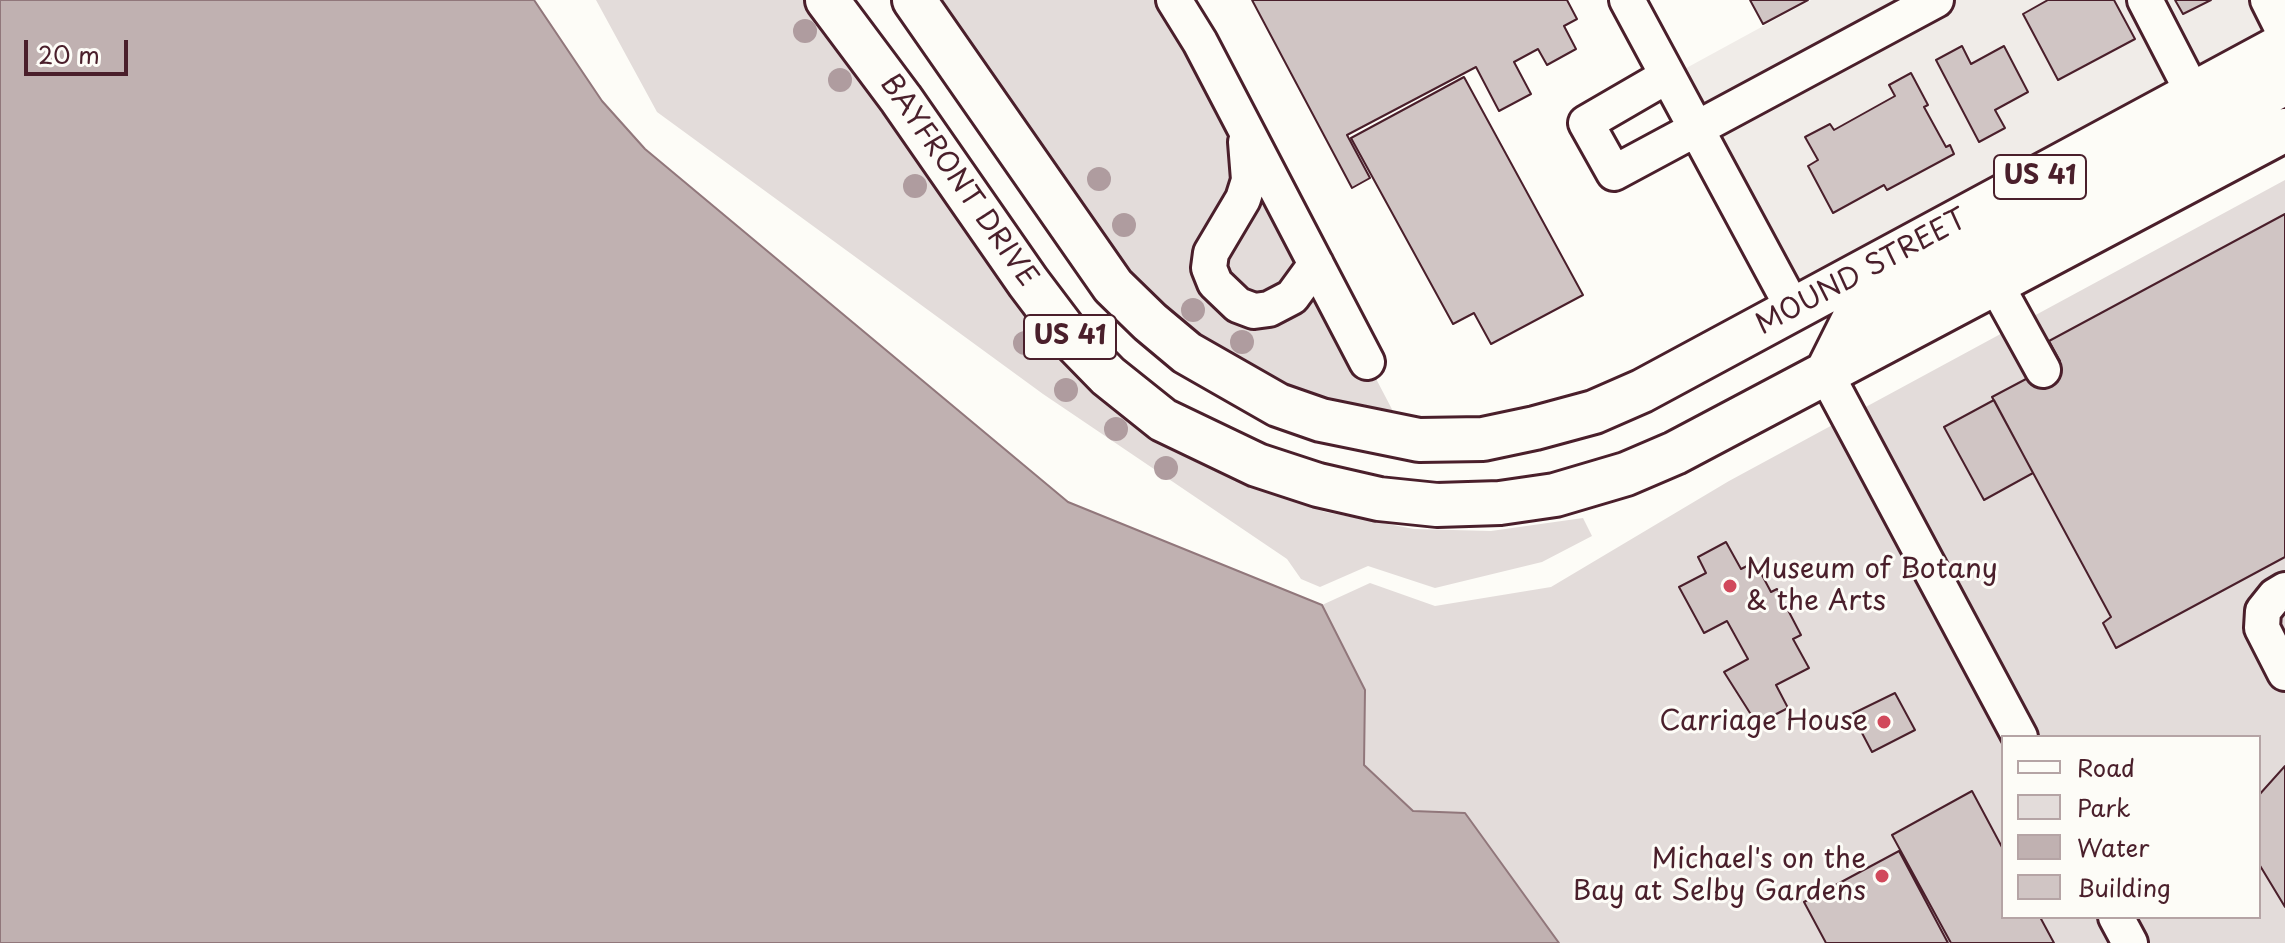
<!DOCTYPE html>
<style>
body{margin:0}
#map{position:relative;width:2285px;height:943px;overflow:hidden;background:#fdfcf7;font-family:"Playpen Sans",sans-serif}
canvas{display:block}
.legend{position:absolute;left:2001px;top:735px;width:260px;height:184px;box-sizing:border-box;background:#fdfcf7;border:2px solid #b5a4a5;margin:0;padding:10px 14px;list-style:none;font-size:24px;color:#4a1f2b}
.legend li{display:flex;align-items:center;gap:16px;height:40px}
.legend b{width:40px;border:2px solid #b5a4a5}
.scale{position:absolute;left:24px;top:40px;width:104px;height:36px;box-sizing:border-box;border:4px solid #4a1f2b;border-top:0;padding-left:10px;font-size:24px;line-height:28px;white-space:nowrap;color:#4a1f2b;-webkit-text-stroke:6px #fdfcf7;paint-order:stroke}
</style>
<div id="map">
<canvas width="2285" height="943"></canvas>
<ul class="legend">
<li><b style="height:10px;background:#fdfcf7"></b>Road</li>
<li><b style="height:22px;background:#e3dcda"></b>Park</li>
<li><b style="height:22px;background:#c0b1b1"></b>Water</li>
<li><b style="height:22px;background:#d0c5c4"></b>Building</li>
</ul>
<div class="scale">20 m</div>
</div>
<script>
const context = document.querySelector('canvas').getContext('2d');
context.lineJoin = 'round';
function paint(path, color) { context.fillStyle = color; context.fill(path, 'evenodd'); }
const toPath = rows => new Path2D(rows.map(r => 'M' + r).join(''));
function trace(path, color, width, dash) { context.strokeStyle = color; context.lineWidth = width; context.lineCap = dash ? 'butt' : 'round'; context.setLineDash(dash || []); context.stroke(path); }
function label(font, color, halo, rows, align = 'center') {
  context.font = font + ' "Playpen Sans",sans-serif'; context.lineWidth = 6; context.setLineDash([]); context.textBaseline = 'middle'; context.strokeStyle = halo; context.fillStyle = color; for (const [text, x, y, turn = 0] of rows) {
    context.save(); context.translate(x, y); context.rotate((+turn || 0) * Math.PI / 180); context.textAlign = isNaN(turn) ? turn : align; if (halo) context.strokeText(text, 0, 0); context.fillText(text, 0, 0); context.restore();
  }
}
const built = toPath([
 [1811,0,2285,0,2285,44,1794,310,1668,78]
]);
const green = toPath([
 [596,0,805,0,887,110,1153,436,1260,490,1325,512,1414,529,1491,531,1583,518,1592,536,1542,562,1435,588,1368,566,1320,587,1301,579,1287,559,1043,394,657,112],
 [914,0,1174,0,1200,42,1407,438,1187,353],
 [2285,180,2285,943,1559,943,1465,813,1413,811,1364,765,1365,690,1322,605,1370,583,1435,606,1551,587,1729,481],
 [2003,737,2259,737,2259,917,2003,917]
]);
const water = toPath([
 [0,0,534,0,602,101,645,149,1068,502,1322,605,1365,690,1364,765,1413,811,1465,813,1559,943,0,943,0,0]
]);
const building = toPath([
 [1252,0,1567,0,1577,19,1564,26,1576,49,1547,65,1538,49,1514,62,1531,94,1499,111,1476,67,1347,135,1370,178,1352,188,1252,0],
 [1750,0,1808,0,1763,24,1750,0],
 [2048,0,2114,0,2135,39,2058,80,2023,14,2048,0],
 [2175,0,2211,0,2183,14,2175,0],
 [1962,46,1971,64,2004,46,2028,92,1995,110,2005,128,1979,142,1936,60,1962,46],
 [1911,73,1928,105,1924,107,1946,147,1950,145,1954,154,1887,190,1884,185,1833,213,1808,166,1818,160,1805,137,1830,124,1834,130,1895,96,1889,85,1911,73],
 [1464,77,1583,295,1491,344,1474,313,1453,324,1351,138,1464,77],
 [2285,214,2285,557,2116,648,2103,623,2111,617,1992,397,2060,361,2049,341,2285,214],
 [1994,400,2033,473,1984,500,1944,427,1994,400],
 [1726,542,1741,569,1755,562,1771,592,1777,589,1801,635,1793,639,1809,668,1776,685,1788,708,1757,724,1724,672,1748,659,1727,621,1704,633,1679,587,1706,573,1698,557,1726,542],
 [1895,693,1915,730,1872,752,1852,714,1895,693],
 [2285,766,2285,907,2259,864,2259,795,2285,766],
 [1972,791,2003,849,2003,917,2040,917,2054,943,1951,943,1892,835,1972,791],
 [1899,851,1948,943,1826,943,1804,902,1899,851]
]);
const minor = toPath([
 [1174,0,1200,42,1367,362],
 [1627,0,1794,310],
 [2145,0,2194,95],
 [2268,0,2285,34],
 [1667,76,1586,123,1614,173,1936,0],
 [1246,142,1249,180,1243,199,1211,253,1209,268,1215,283,1238,305,1254,311,1269,309,1292,297,1316,264],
 [1995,283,2043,370],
 [1826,374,2020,737],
 [2285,590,2275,596,2263,611,2262,628,2285,673],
 [2116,917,2130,943]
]);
const major = toPath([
 [827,0,901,99,1028,282,1068,335,1108,376,1163,420,1257,465,1318,485,1379,499,1437,505,1500,503,1555,495,1626,474,1675,453,2285,130],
 [914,0,1113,286,1150,322,1187,353,1278,405,1321,420,1419,440,1483,439,1535,428,1594,412,1642,391,2285,44],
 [1826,374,1855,316,2285,83]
]);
const trees = [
 [805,31],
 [840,80],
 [1099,179],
 [915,186],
 [1124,225],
 [1193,310],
 [1242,342],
 [1025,343],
 [1066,390],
 [1116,429],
 [1166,468]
];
const markers = [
 [1730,586,8,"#d1495b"],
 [1884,722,8,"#d1495b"],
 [1882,876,8,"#d1495b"]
];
const shields = [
 [2040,177,92],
 [1070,337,92]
];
const shieldNames = [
 ["US 41",2040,177],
 ["US 41",1070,337]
];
const streetNames = [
 ["BAYFRONT DRIVE",958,181,55],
 ["MOUND STREET",1862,273,-28]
];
const poiNames = [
 ["Museum of Botany",1746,570,"left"],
 ["& the Arts",1746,602,"left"],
 ["Carriage House",1868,722],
 ["Michael's on the",1866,860],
 ["Bay at Selby Gardens",1866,892]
];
paint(built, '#f0ece8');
paint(green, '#e3dcda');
paint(water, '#c0b1b1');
trace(water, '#91777b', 2);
paint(building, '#d0c5c4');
trace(building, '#4a1f2b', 2);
trace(minor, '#4a1f2b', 40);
trace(major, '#4a1f2b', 48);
trace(minor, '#fdfcf7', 34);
trace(major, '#fdfcf7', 42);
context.fillStyle = '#af9c9f';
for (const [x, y] of trees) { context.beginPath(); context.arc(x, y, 12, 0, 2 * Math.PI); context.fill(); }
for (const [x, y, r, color] of markers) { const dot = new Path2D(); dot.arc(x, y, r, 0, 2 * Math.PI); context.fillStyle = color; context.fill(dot); trace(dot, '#fdfcf7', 3); }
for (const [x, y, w] of shields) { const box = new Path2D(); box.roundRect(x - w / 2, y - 22, w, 44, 6); context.fillStyle = '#fdfcf7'; context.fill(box); trace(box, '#4a1f2b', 2); }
label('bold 26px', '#4a1f2b', null, shieldNames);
label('28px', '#4a1f2b', '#fdfcf7', streetNames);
label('28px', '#4a1f2b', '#fdfcf7', poiNames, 'right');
</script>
